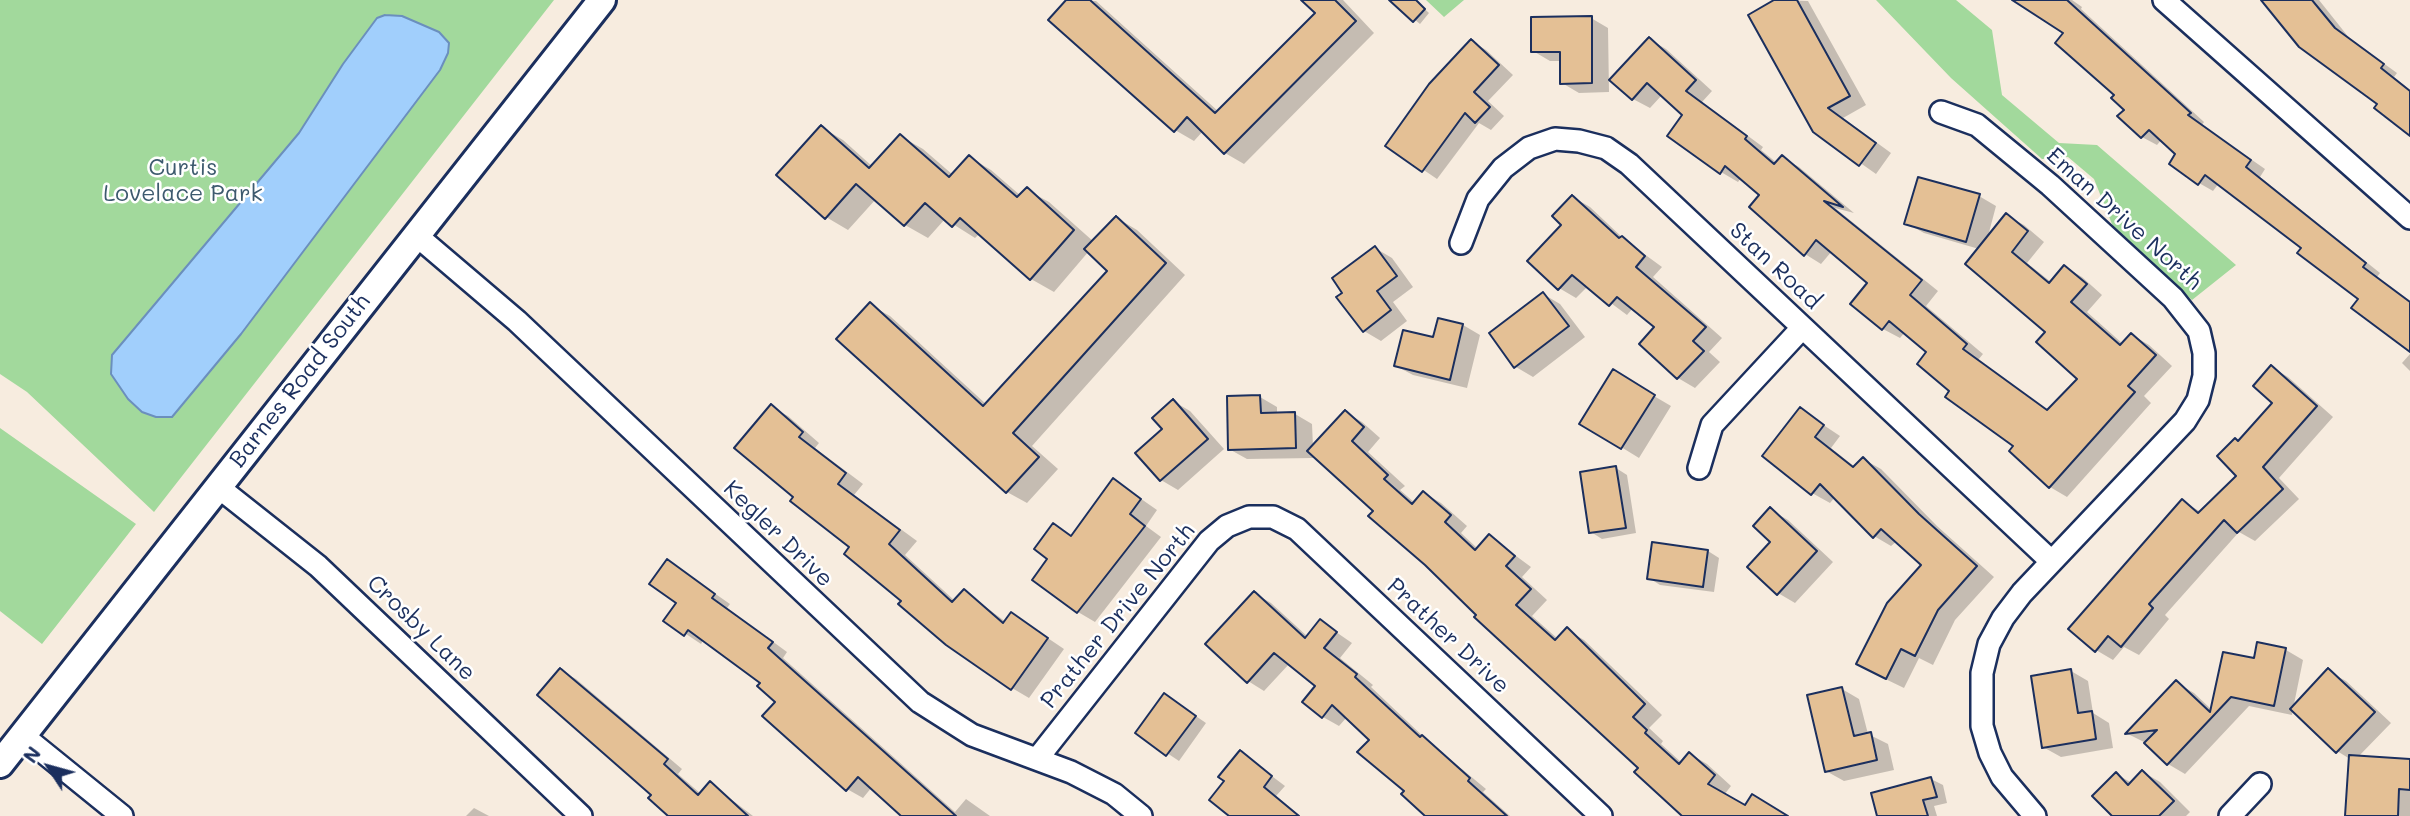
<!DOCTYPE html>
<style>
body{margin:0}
#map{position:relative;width:2410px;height:816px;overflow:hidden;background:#f7ecdf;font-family:Mali,sans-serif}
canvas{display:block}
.north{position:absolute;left:14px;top:732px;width:70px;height:70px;-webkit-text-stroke:5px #fff;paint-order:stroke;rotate:306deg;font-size:19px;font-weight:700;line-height:28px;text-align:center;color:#1b2f5e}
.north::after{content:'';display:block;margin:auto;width:24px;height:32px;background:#1b2f5e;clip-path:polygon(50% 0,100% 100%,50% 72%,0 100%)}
</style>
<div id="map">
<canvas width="2410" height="816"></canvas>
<div class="north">N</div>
</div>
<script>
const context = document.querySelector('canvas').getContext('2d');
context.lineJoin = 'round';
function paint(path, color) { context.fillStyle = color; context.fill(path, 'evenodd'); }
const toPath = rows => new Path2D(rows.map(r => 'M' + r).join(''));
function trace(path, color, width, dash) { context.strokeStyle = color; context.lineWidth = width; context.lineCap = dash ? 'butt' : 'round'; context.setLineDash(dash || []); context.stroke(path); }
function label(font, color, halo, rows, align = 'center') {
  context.font = font + ' Mali,sans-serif'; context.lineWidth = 5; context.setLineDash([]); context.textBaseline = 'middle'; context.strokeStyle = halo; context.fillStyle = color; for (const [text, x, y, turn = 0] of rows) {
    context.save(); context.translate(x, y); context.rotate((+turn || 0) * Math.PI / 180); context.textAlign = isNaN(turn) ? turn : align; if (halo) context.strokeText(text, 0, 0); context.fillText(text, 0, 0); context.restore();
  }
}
const green = toPath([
 [0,0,554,0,154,512,27,392,0,374],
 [1426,0,1464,0,1444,17],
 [1876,0,1956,0,1992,30,2002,95,2059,143,2097,145,2236,265,2192,300,2114,229,2094,179,2068,157,2042,159,1951,78],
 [0,428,136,524,42,644,0,611]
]);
const water = toPath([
 [385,15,402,16,439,32,449,43,448,53,440,70,241,334,172,417,156,417,142,412,128,399,111,374,112,355,299,133,343,64,377,18,385,15]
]);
const shadow = toPath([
 [1068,0,1096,1,1219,112,1317,13,1303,0,1343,0,1374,33,1244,164,1225,153,1203,131,1194,141,1175,130],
 [1401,0,1415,0,1429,13,1420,24,1397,5],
 [1778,0,1808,1,1866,105,1843,118,1891,153,1876,174,1815,131],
 [2015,0,2072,0,2082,7,2081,9,2204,122,2202,125,2265,169,2260,177,2380,273,2377,277,2410,301,2410,350,2361,298,2304,248,2219,183,2213,191,2199,183,2178,154,2162,139,2157,145,2142,137,2120,116,2126,110,2066,33],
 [2263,0,2319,0,2350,39,2397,73,2394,77,2410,90,2410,134],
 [1591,18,1608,28,1609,92,1579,93,1562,83,1561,61,1550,61,1533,51],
 [1649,39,1666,49,1712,91,1702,102,1763,147,1761,150,1777,163,1782,157,1799,167,1854,213,1835,208,1938,291,1926,306,1983,354,1978,360,2049,411,2079,379,2048,332,1979,249,1924,233,1906,223,1979,196,1996,206,1987,240,2007,216,2024,225,2044,242,2027,263,2051,282,2065,267,2082,277,2102,295,2087,312,2123,344,2132,335,2149,345,2172,366,2144,396,2151,403,2067,497,2050,487,2016,446,1951,391,1929,352,1905,332,1900,338,1883,329,1870,283,1832,251,1821,264,1805,254,1761,195,1741,178,1738,182,1721,172,1684,115,1662,95,1650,108,1633,99],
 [1472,41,1486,50,1513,75,1488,101,1504,116,1491,130,1479,123,1437,179,1387,145],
 [821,127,843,140,873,167,900,136,923,149,953,175,969,157,991,170,1021,196,1027,190,1049,202,1094,242,1117,218,1137,230,1185,275,1032,446,1058,469,1027,503,1007,492,870,305,890,316,987,405,1110,271,1089,251,1054,292,1031,279,980,233,975,238,945,219,928,238,905,225,876,199,848,230,826,217],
 [1573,197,1590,207,1625,240,1662,267,1653,277,1722,338,1709,352,1720,362,1695,388,1678,378,1641,343,1656,327,1633,308,1627,315,1588,286,1576,298,1559,288,1564,225],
 [1375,248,1392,258,1413,287,1393,302,1407,321,1381,341,1364,331,1344,293],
 [1543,294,1560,304,1585,337,1533,377,1516,367],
 [1439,320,1463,325,1480,335,1467,388,1413,375,1396,366,1434,340],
 [2410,354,2410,371,2402,363],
 [2271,367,2288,377,2333,417,2279,478,2299,499,2255,541,2239,532,2165,615,2169,619,2139,655,2124,647,2113,660,2096,650,2182,501,2201,512,2238,476,2239,442,2274,403],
 [1613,372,1671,406,1639,458,1582,423],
 [1260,397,1277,407,1277,414,1295,414,1312,424,1313,447,1345,412,1362,422,1380,438,1368,452,1405,486,1400,490,1415,503,1424,493,1441,503,1467,526,1461,533,1478,549,1489,536,1531,567,1522,577,1547,600,1532,616,1558,639,1567,630,1584,640,1662,715,1649,728,1663,741,1661,744,1682,763,1690,754,1707,764,1731,786,1724,795,1746,808,1786,816,1685,816,1640,768,1313,454,1313,458,1247,459,1229,449],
 [1173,401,1190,411,1224,449,1178,490,1161,480,1165,430],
 [771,407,788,416,819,443,815,448,863,484,854,495,917,541,905,555,955,601,964,591,1006,622,1012,614,1064,649,1029,698,1012,688,903,601,851,547,795,497],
 [1801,410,1840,436,1831,448,1855,467,1863,459,1881,469,1937,526,1994,577,1955,620,1933,665,1919,658,1904,688,1875,674,1923,565,1897,541,1891,546,1874,536,1835,497,1830,503,1812,493],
 [1616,468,1627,475,1636,533,1602,539,1591,532],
 [1114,480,1157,510,1146,526,1161,537,1095,622,1078,612,1072,537],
 [1771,510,1788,520,1833,562,1795,603,1778,593],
 [1708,551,1719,558,1714,592,1660,585,1649,578],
 [668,561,730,604,727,608,787,652,783,658,955,812,966,799,990,816,900,816,902,814,872,787,863,798,847,789,763,682,704,639,701,644,665,620,678,603],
 [1254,593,1271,603,1308,637,1320,621,1352,643,1340,658,1373,685,1371,687,1428,741,1486,789,1483,792,1510,816,1428,816,1387,774,1359,752,1371,740,1347,717,1339,726,1323,717,1317,686,1290,663,1264,691,1248,681],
 [2258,644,2286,650,2303,660,2293,709,2328,671,2346,681,2391,723,2358,757,2410,760,2410,816,2347,816,2350,759,2337,751,2293,709,2292,715,2249,706,2185,774,2168,764,2146,743,2128,734,2177,683,2194,693,2212,710,2255,660],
 [560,670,576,679,682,769,678,774,701,794,710,783,753,816,670,816],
 [2071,671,2088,681,2093,713,2109,723,2113,748,2061,757,2043,747],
 [1842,689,1859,699,1868,734,1888,744,1894,770,1844,781,1826,771],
 [1165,695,1206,723,1179,761,1137,733],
 [1240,752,1285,786,1276,796,1300,816,1232,816,1226,781],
 [2143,772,2160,782,2190,812,2186,816,2115,816,2116,774,2132,783],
 [1931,779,1943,785,1947,803,1934,806,1937,816,1879,816],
 [474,808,489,816,466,816]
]);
const building = toPath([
 [1066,0,1090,0,1215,113,1315,13,1301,0,1335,0,1356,21,1224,154,1187,117,1174,132,1048,20,1066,0],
 [1389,0,1416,0,1425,9,1413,22,1389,0],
 [1774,0,1797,0,1850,96,1828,108,1876,143,1859,166,1813,132,1748,15,1774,0],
 [2012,0,2067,0,2191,113,2188,115,2251,160,2246,167,2366,263,2363,267,2410,302,2410,352,2351,308,2358,299,2297,253,2301,248,2205,175,2198,185,2169,164,2175,154,2149,130,2141,138,2117,116,2124,110,2111,98,2114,95,2055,43,2063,33,2012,0],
 [2261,0,2312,0,2335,28,2384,64,2381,68,2410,91,2410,136,2374,108,2377,104,2299,47,2261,0],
 [1592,16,1592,83,1560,84,1560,52,1531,52,1531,17,1592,16],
 [1649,37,1696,80,1686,91,1747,136,1745,139,1774,164,1782,155,1843,207,1824,201,1922,280,1910,295,1967,344,1963,349,2047,410,2077,379,2036,342,2045,332,1965,264,2006,213,2028,231,2012,252,2049,283,2064,265,2087,284,2071,302,2120,345,2131,333,2156,355,2128,386,2135,392,2049,488,2009,451,2013,446,1945,397,1949,391,1917,364,1926,352,1889,321,1882,330,1850,304,1867,283,1816,240,1804,256,1749,207,1759,195,1725,166,1720,174,1667,136,1682,115,1647,83,1632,100,1609,80,1649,37],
 [1471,39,1499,65,1474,92,1490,107,1475,123,1465,113,1422,172,1385,146,1429,84,1471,39],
 [821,125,869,168,900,134,949,177,969,155,1017,197,1027,187,1074,230,1030,280,960,218,952,227,925,203,904,226,856,184,825,219,776,175,821,125],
 [1918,177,1980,194,1966,242,1904,224,1918,177],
 [1572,195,1619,238,1622,236,1645,256,1636,267,1706,327,1693,341,1704,351,1677,379,1639,344,1654,327,1617,297,1609,306,1572,275,1558,290,1527,261,1561,225,1552,216,1572,195],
 [1116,216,1166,263,1013,433,1039,457,1006,493,836,339,870,302,983,406,1107,271,1084,249,1116,216],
 [1375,246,1397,276,1377,291,1391,310,1363,332,1336,297,1342,293,1332,278,1375,246],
 [1543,292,1569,326,1514,368,1489,333,1543,292],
 [1438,318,1463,324,1450,380,1394,366,1403,330,1433,337,1438,318],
 [2271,365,2317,406,2263,467,2283,489,2237,533,2224,520,2149,604,2153,608,2121,647,2108,636,2095,652,2068,629,2182,499,2198,513,2236,476,2217,456,2235,438,2238,441,2272,403,2253,386,2271,365],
 [1613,369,1655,395,1621,449,1579,424,1613,369],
 [1260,395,1261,413,1295,412,1296,448,1228,450,1227,396,1260,395],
 [1173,399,1208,439,1160,481,1135,453,1162,429,1152,418,1173,399],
 [771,404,803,432,799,437,846,473,838,484,900,530,889,544,952,602,964,589,1003,623,1011,612,1048,638,1011,690,946,645,898,604,901,601,844,554,849,547,790,501,793,497,734,448,771,404],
 [1800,407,1824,425,1815,437,1853,467,1863,457,1919,514,1977,566,1938,610,1915,656,1901,649,1886,679,1856,664,1887,603,1921,565,1881,529,1873,538,1820,484,1811,495,1762,456,1800,407],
 [1345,410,1364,427,1352,441,1388,475,1384,479,1412,504,1423,491,1451,515,1445,522,1475,550,1489,534,1515,556,1506,566,1531,589,1516,605,1555,640,1567,627,1645,704,1633,717,1647,730,1645,733,1679,764,1689,752,1715,775,1708,784,1745,805,1752,794,1788,816,1682,816,1634,772,1638,768,1474,617,1476,615,1425,565,1368,516,1373,511,1307,451,1345,410],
 [1616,466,1626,528,1589,533,1580,472,1616,466],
 [1113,478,1141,499,1130,514,1145,526,1077,613,1032,580,1047,559,1034,549,1053,523,1071,536,1113,478],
 [1770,507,1817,551,1777,595,1747,567,1770,542,1753,526,1770,507],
 [1652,542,1708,550,1703,587,1647,579,1652,542],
 [667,559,715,594,712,598,773,642,768,648,956,816,901,816,858,777,846,791,762,716,775,702,757,686,760,683,688,630,684,636,663,621,676,603,649,584,667,559],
 [1254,591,1305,638,1320,619,1337,632,1324,648,1357,674,1355,677,1420,737,1422,735,1470,778,1468,781,1507,816,1425,816,1401,794,1404,791,1357,752,1369,740,1332,705,1322,718,1302,702,1315,686,1274,653,1247,683,1205,644,1254,591],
 [2257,642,2286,648,2274,706,2231,697,2167,765,2144,743,2157,730,2125,734,2176,680,2210,712,2223,652,2254,658,2257,642],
 [560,668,668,759,664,764,698,795,710,781,748,816,668,816,648,798,651,795,537,695,560,668],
 [2328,668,2375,712,2336,753,2290,709,2328,668],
 [2071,669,2078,713,2092,711,2096,739,2042,748,2031,676,2071,669],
 [1842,687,1854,736,1871,732,1877,760,1825,772,1807,695,1842,687],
 [1164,693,1196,716,1166,756,1135,733,1164,693],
 [1240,750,1272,776,1264,787,1299,816,1229,816,1209,800,1224,781,1218,777,1240,750],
 [2349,755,2410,759,2410,790,2399,789,2398,816,2345,816,2349,755],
 [2142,770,2174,801,2159,816,2112,816,2092,796,2116,772,2128,785,2142,770],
 [1931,777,1937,797,1923,800,1928,816,1877,816,1871,793,1931,777]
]);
const minor = toPath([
 [2164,0,2410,218],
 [1941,112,1977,125,2050,185,2173,298,2199,331,2204,353,2204,376,2198,400,2185,421,2022,593,2003,618,1989,644,1982,673,1982,726,1990,753,2002,777,2035,816],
 [416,235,517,321,920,702,972,735,1071,772,1114,794,1141,816],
 [1461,243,1478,199,1503,168,1529,148,1555,139,1579,141,1606,148,1629,164,2051,561],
 [1699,468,1712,425,1802,328],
 [217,486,318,566,581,816],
 [22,735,122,816],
 [1037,759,1209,541,1227,526,1249,517,1273,517,1297,529,1601,816],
 [2230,816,2260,784]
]);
const tertiary = toPath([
 [0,764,602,0]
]);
const parkNames = [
 ["Curtis",183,168],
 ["Lovelace Park",183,194]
];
const streetNames = [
 ["Eman Drive North",2124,219,42],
 ["Stan Road",1775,266,43],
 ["Barnes Road South",300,381,-52],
 ["Kegler Drive",778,534,44],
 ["Prather Drive North",1118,616,-51],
 ["Crosby Lane",421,628,44],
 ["Prather Drive",1448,636,43]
];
paint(green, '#a2d99c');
paint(water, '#a1cffc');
trace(water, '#6b8fbd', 2);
paint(shadow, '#0003');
paint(building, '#e4c095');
trace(building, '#1b2f5e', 2);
trace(minor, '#1b2f5e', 26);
trace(tertiary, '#1b2f5e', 32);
trace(minor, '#fff', 21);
trace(tertiary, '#fff', 26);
label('23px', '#3d5a6e', '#fff', parkNames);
label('23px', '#1b2f5e', '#fff', streetNames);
</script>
